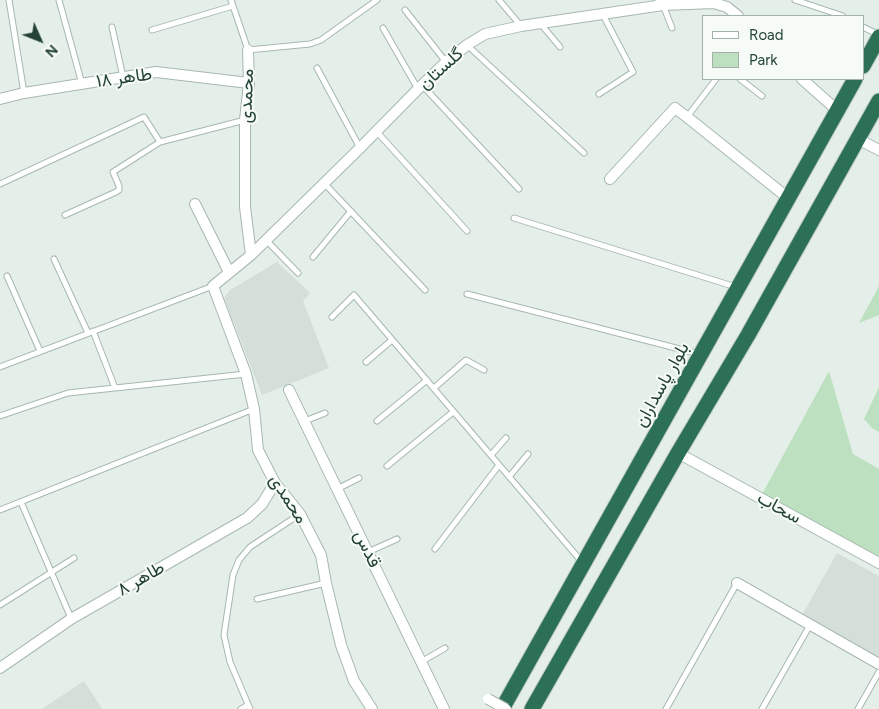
<!DOCTYPE html>
<meta charset="utf-8">
<style>
body{margin:0}
#map{position:relative;width:879px;height:709px;overflow:hidden;background:#e5efe9;font-family:Figtree,sans-serif}
canvas{display:block}
.legend{position:absolute;left:702px;top:15px;width:162px;height:65px;box-sizing:border-box;background:#f7fbf8;border:1px solid #a2b1aa;margin:0;padding:6px 9px;list-style:none;font-size:15px;color:#234334}
.legend li{display:flex;align-items:center;gap:10px;height:25px}
.legend b{width:25px;border:1px solid #a2b1aa}
.north{position:absolute;left:15px;top:15px;width:50px;height:50px;-webkit-text-stroke:4px #f7fbf8;paint-order:stroke;rotate:134deg;font-size:14px;font-weight:700;line-height:20px;text-align:center;color:#234334}
.north::after{content:'';display:block;margin:auto;width:18px;height:22px;background:#234334;clip-path:polygon(50% 0,100% 100%,50% 72%,0 100%)}
</style>
<div id="map">
<canvas width="879" height="709"></canvas>
<ul class="legend">
<li><b style="height:6px;background:#fff"></b>Road</li>
<li><b style="height:14px;background:#bde1c0"></b>Park</li>
</ul>
<div class="north">N</div>
</div>
<script>
const context = document.querySelector('canvas').getContext('2d');
context.lineJoin = 'round';
function paint(path, color) { context.fillStyle = color; context.fill(path, 'evenodd'); }
const toPath = rows => new Path2D(rows.map(r => 'M' + r).join(''));
function trace(path, color, width, dash) { context.strokeStyle = color; context.lineWidth = width; context.lineCap = dash ? 'butt' : 'round'; context.setLineDash(dash || []); context.stroke(path); }
function label(font, color, halo, rows, align = 'center') {
  context.font = font + ' Figtree,Vazirmatn,sans-serif'; context.lineWidth = 4; context.setLineDash([]); context.textBaseline = 'middle'; context.strokeStyle = halo; context.fillStyle = color; for (const [text, x, y, turn = 0] of rows) {
    context.save(); context.translate(x, y); context.rotate((+turn || 0) * Math.PI / 180); context.textAlign = isNaN(turn) ? turn : align; if (halo) context.strokeText(text, 0, 0); context.fillText(text, 0, 0); context.restore();
  }
}
const built = toPath([
 [277,262,310,293,303,301,329,368,262,395,224,298,230,290],
 [837,553,879,576,879,660,801,617],
 [84,681,102,709,42,709]
]);
const green = toPath([
 [879,286,879,315,859,323],
 [829,371,853,454,879,469,879,559,761,496],
 [879,387,879,432,872,428,864,419]
]);
const lane = toPath([
 [9,0,24,93],
 [59,0,82,84],
 [231,0,248,50,310,44,321,40,377,0],
 [499,0,521,26],
 [658,0,663,5,672,28],
 [795,0,843,16],
 [405,10,446,62],
 [540,23,560,47],
 [112,27,123,77],
 [863,27,879,35],
 [383,28,418,89],
 [152,30,233,6],
 [467,45,584,153],
 [317,68,360,148],
 [740,79,762,96],
 [422,85,519,189],
 [599,94,633,72,602,13],
 [687,117,716,79],
 [377,132,467,231],
 [324,183,425,290],
 [0,184,144,117,160,142,245,120],
 [65,215,116,192,119,190,119,186,113,172,160,142],
 [514,218,736,287],
 [266,240,298,273],
 [313,257,351,211],
 [54,259,88,333],
 [7,276,40,351],
 [467,294,699,354],
 [332,317,354,295,582,562],
 [93,331,115,388],
 [366,362,392,340],
 [0,367,213,286],
 [434,388,466,360,484,370],
 [0,416,68,393,246,374],
 [305,421,325,413],
 [377,421,427,380],
 [491,455,506,438],
 [387,466,453,412],
 [509,477,528,454],
 [337,489,359,478],
 [21,502,71,618],
 [0,510,254,409],
 [435,549,499,465],
 [368,552,397,539],
 [257,599,326,583],
 [0,605,74,558],
 [421,662,445,648],
 [241,709,248,705],
 [250,709,230,662,224,635,233,575,239,560,250,547,300,514],
 [666,709,737,583],
 [762,709,810,625],
 [858,709,879,672]
]);
const street = toPath([
 [248,50,249,83,245,120,245,207,251,255],
 [802,79,838,111],
 [0,99,24,93,156,72,249,83],
 [858,139,879,150],
 [610,179,675,108,687,117,788,198],
 [195,204,229,272],
 [289,390,444,709],
 [678,453,879,563],
 [737,583,879,664],
 [0,668,71,619,247,518,262,504,275,483],
 [372,709,354,681,341,645,326,583,321,555,300,514,275,483,258,450,254,409,246,374,213,286,251,255,360,148,422,85,446,62,467,45,485,34,521,26,663,5,714,3,727,7,738,16]
]);
const highway = toPath([
 [863,66,879,37],
 [502,709,855,79],
 [532,709,678,453,748,335,879,101]
]);
const streetBridge = toPath([
 [488,699,506,709]
]);
const streetNames = [
 ["گلستان",441,69,-42],
 ["طاهر ۱۸",124,78,-8],
 ["محمدی",247,96,-88],
 ["بلوار پاسداران",662,385,-61],
 ["محمدی",288,499,57],
 ["سحاب",779,508,29],
 ["قدس",367,549,64],
 ["طاهر ۸",141,579,-30]
];
paint(built, '#d3dfd8');
paint(green, '#bde1c0');
trace(lane, '#a7b8af', 7);
trace(street, '#a7b8af', 12);
trace(highway, '#c1cac6', 17);
trace(lane, '#fff', 5);
trace(street, '#fff', 10);
trace(highway, '#2c7156', 15);
trace(streetBridge, '#a7b8af', 12, []);
trace(streetBridge, '#fff', 10);
label('18px', '#234334', '#f7fbf8', streetNames);
</script>
